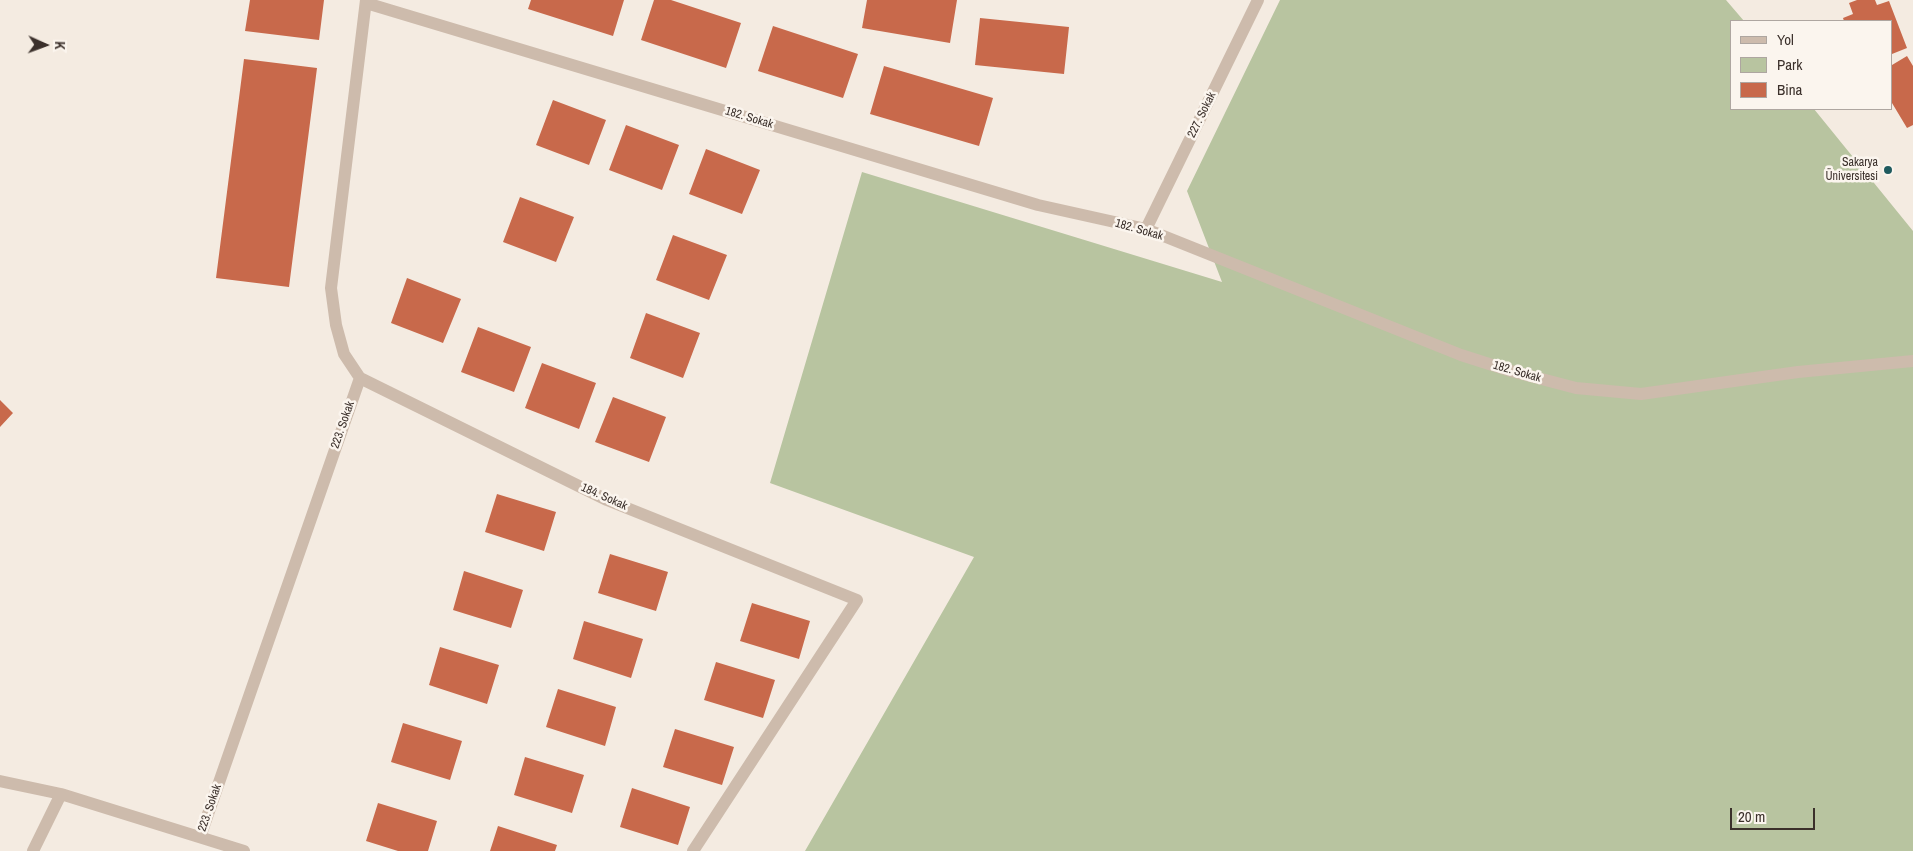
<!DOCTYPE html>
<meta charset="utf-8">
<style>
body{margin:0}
#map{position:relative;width:1913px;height:851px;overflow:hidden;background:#f4ebe1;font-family:"Archivo Narrow",sans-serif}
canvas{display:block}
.legend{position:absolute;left:1730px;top:20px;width:162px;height:90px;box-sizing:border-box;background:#fbf5ee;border:1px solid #aea6a0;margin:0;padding:6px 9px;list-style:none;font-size:15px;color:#3b302b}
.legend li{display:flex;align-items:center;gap:10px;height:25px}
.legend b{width:25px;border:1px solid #aea6a0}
.north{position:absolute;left:20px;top:20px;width:50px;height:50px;-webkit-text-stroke:4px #fbf5ee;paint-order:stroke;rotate:92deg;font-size:14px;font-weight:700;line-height:20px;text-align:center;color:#3b302b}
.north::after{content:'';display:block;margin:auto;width:18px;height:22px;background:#3b302b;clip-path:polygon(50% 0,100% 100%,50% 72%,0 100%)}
.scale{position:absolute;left:1730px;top:808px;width:85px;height:22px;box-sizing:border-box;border:2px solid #3b302b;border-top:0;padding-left:6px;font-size:15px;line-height:18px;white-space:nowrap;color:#3b302b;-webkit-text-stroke:4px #fbf5ee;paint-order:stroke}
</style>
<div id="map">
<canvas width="1913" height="851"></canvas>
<ul class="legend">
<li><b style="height:6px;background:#cdbbac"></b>Yol</li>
<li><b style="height:14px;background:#b8c4a0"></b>Park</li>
<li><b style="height:14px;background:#c8694b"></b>Bina</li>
</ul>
<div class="north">K</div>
<div class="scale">20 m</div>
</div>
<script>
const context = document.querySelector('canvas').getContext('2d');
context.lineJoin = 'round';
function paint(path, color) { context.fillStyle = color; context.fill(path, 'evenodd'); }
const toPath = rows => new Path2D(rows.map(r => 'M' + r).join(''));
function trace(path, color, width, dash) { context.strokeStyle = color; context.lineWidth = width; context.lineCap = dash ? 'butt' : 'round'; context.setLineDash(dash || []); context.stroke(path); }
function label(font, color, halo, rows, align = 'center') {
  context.font = font + ' "Archivo Narrow",sans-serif'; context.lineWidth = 5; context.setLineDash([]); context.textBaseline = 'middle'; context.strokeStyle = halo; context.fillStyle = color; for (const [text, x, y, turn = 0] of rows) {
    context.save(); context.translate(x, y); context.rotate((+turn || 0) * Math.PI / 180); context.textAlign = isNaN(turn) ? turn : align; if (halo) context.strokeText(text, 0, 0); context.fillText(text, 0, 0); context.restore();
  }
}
const green = toPath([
 [1280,0,1726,0,1744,21,1732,21,1732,109,1814,109,1913,231,1913,851,805,851,974,557,770,483,862,172,1222,282,1187,191]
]);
const building = toPath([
 [250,0,324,0,319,40,245,31],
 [531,0,624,0,613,36,528,9],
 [654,0,671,0,741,23,726,68,641,40],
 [867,0,957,0,950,43,862,28],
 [1857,0,1875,0,1877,5,1889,1,1907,48,1892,54,1892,21,1844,21,1843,18,1853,14,1849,3],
 [980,18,1069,27,1064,74,975,65],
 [773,26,858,54,843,98,758,71],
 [1907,56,1913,66,1913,125,1907,128,1892,103,1892,65],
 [244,59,317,68,289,287,216,278],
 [884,66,993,98,979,146,870,114],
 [553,100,606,120,589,165,536,145],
 [626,125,679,145,662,190,609,170],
 [706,149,760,170,742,214,689,194],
 [520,197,574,217,556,262,503,242],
 [673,235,727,255,709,300,656,280],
 [407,278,461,299,443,343,391,323],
 [646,313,700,333,683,378,630,358],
 [478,327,531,347,514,392,461,372],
 [542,363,596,383,579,429,525,408],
 [613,397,666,417,649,462,595,442],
 [0,400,13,413,0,427],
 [497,494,556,512,544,551,485,532],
 [610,554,668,572,656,611,598,593],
 [464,571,523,590,511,628,453,610],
 [752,603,810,621,799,659,740,641],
 [584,621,643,639,631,678,573,659],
 [440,647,499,665,487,704,429,685],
 [716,662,775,680,763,718,704,700],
 [558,689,616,707,605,746,546,727],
 [403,723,462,741,450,780,391,762],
 [675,729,734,747,722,785,663,767],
 [525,757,584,775,572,813,514,795],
 [632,788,690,807,678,845,620,827],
 [378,803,437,821,428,851,398,851,366,841],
 [498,826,557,845,555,851,490,851]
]);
const street = toPath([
 [366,3,1038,205,1146,229,1461,355,1511,371,1576,388,1641,394,1798,372,1913,361],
 [1146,229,1258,0],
 [360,378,607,500,857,600,693,851],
 [0,781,61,794,244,851],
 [200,837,360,378,344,354,336,325,331,288,366,0],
 [33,851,61,794]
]);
const markers = [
 [1888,170,5,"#1f5a5e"]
];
const streetNames = [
 ["227. Sokak",1202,115,-64],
 ["182. Sokak",749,118,17],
 ["182. Sokak",1139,230,16],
 ["182. Sokak",1517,372,16],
 ["223. Sokak",343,425,-71],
 ["184. Sokak",604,497,24],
 ["223. Sokak",210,808,-71]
];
const poiNames = [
 ["Sakarya",1878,163],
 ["Üniversitesi",1878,177]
];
paint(green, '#b8c4a0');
paint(building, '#c8694b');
trace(street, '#cdbbac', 12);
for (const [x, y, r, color] of markers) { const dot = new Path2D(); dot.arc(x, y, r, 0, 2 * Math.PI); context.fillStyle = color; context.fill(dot); trace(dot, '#fbf5ee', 2); }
label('12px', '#3b302b', '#fbf5ee', streetNames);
label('12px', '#3b302b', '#fbf5ee', poiNames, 'right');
</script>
